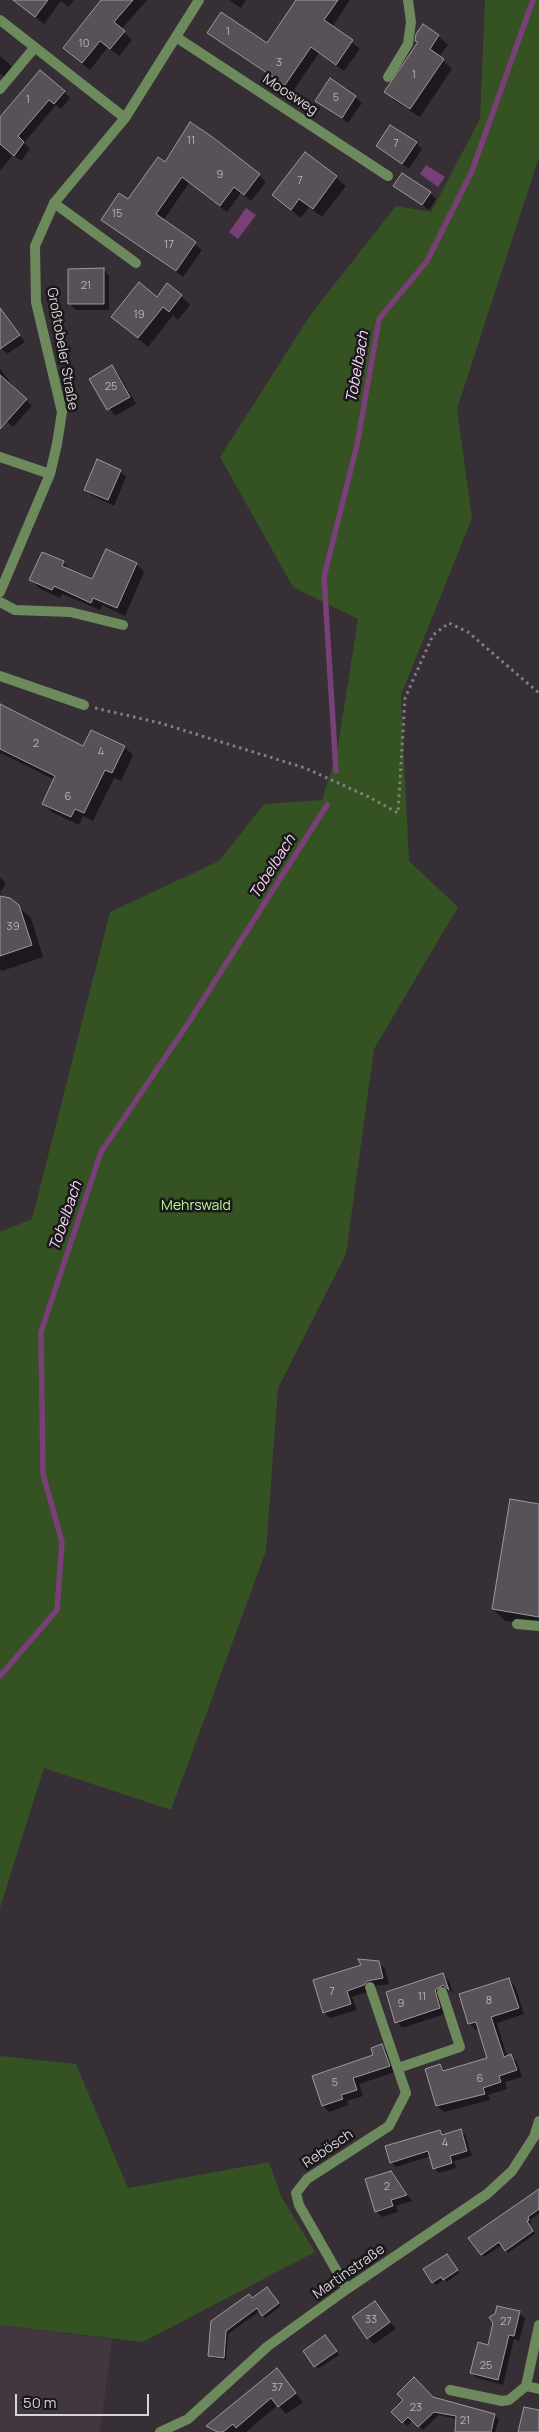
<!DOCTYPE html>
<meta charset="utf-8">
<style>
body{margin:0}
#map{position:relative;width:539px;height:2432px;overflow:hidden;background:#362f36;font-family:Manrope,sans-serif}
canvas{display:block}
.scale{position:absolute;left:15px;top:2394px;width:134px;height:22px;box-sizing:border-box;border:2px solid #d8d3d7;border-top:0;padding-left:6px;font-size:15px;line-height:18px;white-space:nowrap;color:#d8d3d7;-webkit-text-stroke:4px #1b181b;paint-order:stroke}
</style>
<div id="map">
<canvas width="539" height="2432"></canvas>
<div class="scale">50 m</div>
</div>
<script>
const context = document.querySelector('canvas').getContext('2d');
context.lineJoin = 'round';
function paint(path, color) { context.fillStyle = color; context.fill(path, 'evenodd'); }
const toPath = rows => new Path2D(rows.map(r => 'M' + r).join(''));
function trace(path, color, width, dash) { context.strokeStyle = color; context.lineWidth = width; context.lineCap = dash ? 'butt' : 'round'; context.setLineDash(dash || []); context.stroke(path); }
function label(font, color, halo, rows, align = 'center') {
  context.font = font + ' Manrope,sans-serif'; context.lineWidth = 5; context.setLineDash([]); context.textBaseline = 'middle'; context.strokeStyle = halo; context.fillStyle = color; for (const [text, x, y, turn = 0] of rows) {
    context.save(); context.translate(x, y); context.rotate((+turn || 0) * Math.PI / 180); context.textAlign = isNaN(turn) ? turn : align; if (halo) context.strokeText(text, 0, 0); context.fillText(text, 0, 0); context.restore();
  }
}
const built = toPath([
 [0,2325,112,2339,100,2432,0,2432]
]);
const green = toPath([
 [485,0,539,0,539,157,457,409,472,518,401,695,409,861,458,907,374,1049,346,1254,278,1388,266,1551,171,1810,44,1768,0,1908,0,1232,32,1219,110,912,219,861,264,804,322,800,337,752,358,619,293,587,220,457,311,314,396,206,431,212,480,119],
 [0,2056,76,2064,128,2188,269,2162,281,2196,315,2252,143,2342,0,2325]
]);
const water = toPath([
 [426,165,445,177,438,187,420,174],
 [246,208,256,215,238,239,229,232]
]);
const shadow = toPath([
 [20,0,74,0,69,7,61,1,44,24,18,3],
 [103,0,147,0,121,30,132,40,119,56,108,47,90,70,72,55],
 [229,0,246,0,241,8],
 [297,0,350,0,332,27,360,49,344,71,319,53,293,91,243,57,268,45],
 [438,36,448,45,439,57,452,69,420,117,395,101,386,91],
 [0,56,15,69,4,77,0,74],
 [64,92,70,98,61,109,56,105,24,143,30,149,21,161,13,155,0,171,0,120],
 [355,97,362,103,348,123,317,101],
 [416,143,422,149,409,169,378,146],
 [305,153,346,186,322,217,309,207,301,218,274,195],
 [165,164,259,175,266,182,251,201,241,193,227,212,189,183,163,221,202,250,183,277,102,220,129,201],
 [395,186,430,193,436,199,429,210],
 [103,269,109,276,109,310,76,310,70,304],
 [181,296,190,305,178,320,173,315,148,347,113,317,157,298],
 [3,314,25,342,7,354,0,347,0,317],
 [112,367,118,373,136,404,115,416,90,379],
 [0,369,14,388,32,406,13,427,0,416],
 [120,471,126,477,114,506,91,495,85,489],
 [63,562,72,571,93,580,136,564,144,572,125,616,102,605,100,610,62,594,60,598,39,588,31,580],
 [0,706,84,747,124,747,133,755,121,781,114,778,93,821,83,816,79,825,52,812,43,803,55,780,1,753,0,755],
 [0,877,6,883,0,893,4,898,18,906,31,918,43,957,2,971,0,969],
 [539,1505,539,1626,505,1621,493,1609],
 [378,1962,385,1969,389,1984,374,1986,370,1991,352,1997,357,2010,330,2018,324,2012],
 [443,1975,449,1981,453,1993,450,1990,441,1996,445,2014,402,2028,397,2022],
 [509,1980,515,1986,524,2014,497,2023,507,2057,511,2056,517,2062,522,2077,505,2082,507,2089,488,2095,490,2100,444,2112,437,2106,440,2065,446,2071,489,2059,479,2029,476,2030,469,2023],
 [382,2046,388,2052,395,2072,359,2084,363,2096,347,2101,348,2105,329,2112,323,2105,375,2056],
 [460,2130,465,2135,472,2156,454,2161,456,2168,439,2173,434,2168,431,2156,396,2167,391,2162,440,2132,444,2135],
 [391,2172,412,2201,396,2206,398,2212,382,2217,376,2211],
 [539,2199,539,2214,530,2220,531,2223,529,2225,535,2234,508,2253,502,2245,484,2257,482,2255],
 [449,2258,459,2273,447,2282,444,2279,436,2285,433,2282],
 [270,2292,281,2306,265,2318,260,2311,228,2334,226,2360,212,2358,210,2355,212,2322],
 [375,2302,396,2329,374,2344,368,2338],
 [519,2313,525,2318,519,2341,514,2339,503,2385,477,2378,471,2373,489,2346],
 [328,2339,339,2355,318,2369,304,2351],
 [276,2370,303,2402,286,2414,278,2405,246,2432,214,2432,208,2426],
 [433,2398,494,2415,499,2419,495,2432,456,2432,456,2419,439,2415,423,2430,413,2420,407,2426,393,2412,405,2400]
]);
const stream = toPath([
 [336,771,324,577,357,445,379,319,427,261,472,171,533,0],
 [0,1676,57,1610,62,1542,43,1474,41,1332,101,1152,187,1025,327,805]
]);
const building = toPath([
 [13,0,48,0,35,17,13,0],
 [101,0,133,0,114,22,125,31,110,49,100,41,82,63,63,48,101,0],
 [296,0,338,0,324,20,353,40,336,65,311,47,285,85,207,33,221,12,267,43,296,0],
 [423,24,439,35,430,49,444,59,410,109,384,92,418,42,415,41,416,34,423,24],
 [40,70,65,91,54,104,49,100,18,136,24,142,14,156,0,144,0,117,40,70],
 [330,78,356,96,342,118,315,101,330,78],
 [190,122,211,136,260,174,244,195,234,187,220,206,182,177,156,214,196,242,176,271,101,220,119,193,128,199,158,157,165,162,190,122],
 [390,125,417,142,402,164,376,146,390,125],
 [305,152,337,176,313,209,299,199,291,210,272,195,305,152],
 [402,173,431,192,422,205,393,186,402,173],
 [104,268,104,304,68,304,68,269,104,268],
 [139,282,157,297,167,283,182,295,169,312,163,307,138,338,111,317,139,282],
 [0,308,20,335,0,349,0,308],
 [112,365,130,397,107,410,89,379,112,365],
 [0,375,27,399,0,429,0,375],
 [97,459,121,470,108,500,84,490,97,459],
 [106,549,137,563,117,608,93,598,91,603,54,586,52,590,29,580,42,552,64,561,62,566,92,579,106,549],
 [0,704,83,746,91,730,125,746,112,773,105,770,84,813,75,809,71,817,42,804,55,776,0,749,0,704],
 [0,896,10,898,19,905,32,945,0,956,0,896],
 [510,1499,539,1504,539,1617,492,1609,510,1499],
 [358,1959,379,1961,383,1978,367,1981,364,1985,347,1991,351,2004,323,2013,313,1980,361,1965,358,1959],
 [443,1973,449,1990,443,1985,435,1990,440,2008,395,2023,386,1992,443,1973],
 [509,1978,519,2008,491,2017,504,2057,511,2054,517,2070,499,2076,501,2082,483,2088,485,2094,436,2106,425,2069,440,2064,443,2071,487,2058,476,2022,468,2024,459,1994,509,1978],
 [382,2044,390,2066,353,2078,357,2090,341,2095,343,2099,322,2106,312,2076,373,2055,371,2048,382,2044],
 [461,2129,467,2151,450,2156,452,2163,433,2169,428,2151,390,2163,385,2146,440,2130,442,2135,461,2129],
 [391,2171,407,2195,391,2200,393,2206,375,2212,365,2179,391,2171],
 [539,2189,539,2209,528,2217,529,2220,527,2221,533,2231,505,2251,499,2242,481,2255,468,2238,539,2189],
 [447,2254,458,2270,443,2280,441,2277,432,2283,423,2269,447,2254],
 [267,2287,279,2303,262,2316,257,2308,226,2331,224,2358,208,2356,211,2321,249,2294,252,2298,267,2287],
 [375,2301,390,2322,367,2339,352,2317,375,2301],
 [497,2306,520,2311,514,2336,509,2335,498,2380,470,2373,478,2342,488,2345,493,2323,489,2317,495,2314,497,2306],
 [325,2335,337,2351,314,2367,303,2351,325,2335],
 [277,2368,296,2393,278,2407,271,2398,236,2428,233,2424,223,2432,217,2432,206,2426,277,2368],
 [414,2377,433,2397,495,2414,491,2432,455,2432,456,2416,434,2412,418,2427,408,2417,402,2423,391,2412,403,2400,397,2394,414,2377],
 [524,2407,539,2410,539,2432,518,2432,524,2407]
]);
const path = toPath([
 [95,708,160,723,305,768,369,797,398,813,405,698,433,635,449,623,468,632,539,693]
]);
const lane = toPath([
 [388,77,408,44,411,22,408,0],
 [54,203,136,263],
 [0,602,15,610,70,612,123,625],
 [517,1624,539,1626],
 [370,1987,406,2093],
 [398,2068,460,2047,442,1992]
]);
const street = toPath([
 [0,20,125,118],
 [176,37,388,176],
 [0,89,35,47],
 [0,457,50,474],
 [0,592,50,474,57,444,62,412,36,302,35,246,54,203,125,118,199,0],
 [0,676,84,705],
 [347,2289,299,2205,296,2193,307,2179,389,2126,406,2093],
 [539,2325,526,2386,539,2389],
 [450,2390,502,2401,509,2400,526,2386],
 [160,2432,188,2419,268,2346,347,2289,487,2194,512,2171,534,2137,539,2121]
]);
const numberNames = [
 ["1",228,32],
 ["10",84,44],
 ["3",279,63],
 ["1",414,75],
 ["5",336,98],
 ["1",28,100],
 ["11",191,141],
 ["7",396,144],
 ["9",220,175],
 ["7",300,181],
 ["15",117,214],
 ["17",169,245],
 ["21",86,286],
 ["19",139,315],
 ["25",111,387],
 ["2",36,744],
 ["4",101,752],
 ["6",68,797],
 ["39",13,927],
 ["7",332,1992],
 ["11",422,1997],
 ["8",489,2001],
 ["9",401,2004],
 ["6",480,2079],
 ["5",335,2083],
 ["4",445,2143],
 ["2",387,2187],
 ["33",371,2320],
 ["27",506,2322],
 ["25",486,2366],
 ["37",277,2388],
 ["23",416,2408],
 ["21",465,2421]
];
const streetNames = [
 ["Moosweg",290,95,33],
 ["Großtobeler Straße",62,349,80],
 ["Rebösch",328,2149,-34],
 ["Martinstraße",349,2272,-35]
];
const parkNames = [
 ["Mehrswald",196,1206]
];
const waterNames = [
 ["Tobelbach",358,367,-80],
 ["Tobelbach",273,867,-58],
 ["Tobelbach",66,1216,-71]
];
paint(built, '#423641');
paint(green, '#355222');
paint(water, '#794077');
paint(shadow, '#0007');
trace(stream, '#794077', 5.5);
paint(building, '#595158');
trace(building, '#9f979f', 1);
trace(path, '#857f84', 3, [2.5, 4]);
trace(lane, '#6c8a5b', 10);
trace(street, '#6c8a5b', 10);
label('11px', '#b8b2b7', null, numberNames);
label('14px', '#d8d3d7', '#1b181b', streetNames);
label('14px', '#bbf897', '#1b181b', parkNames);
label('italic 15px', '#f9d7f7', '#1b181b', waterNames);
</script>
